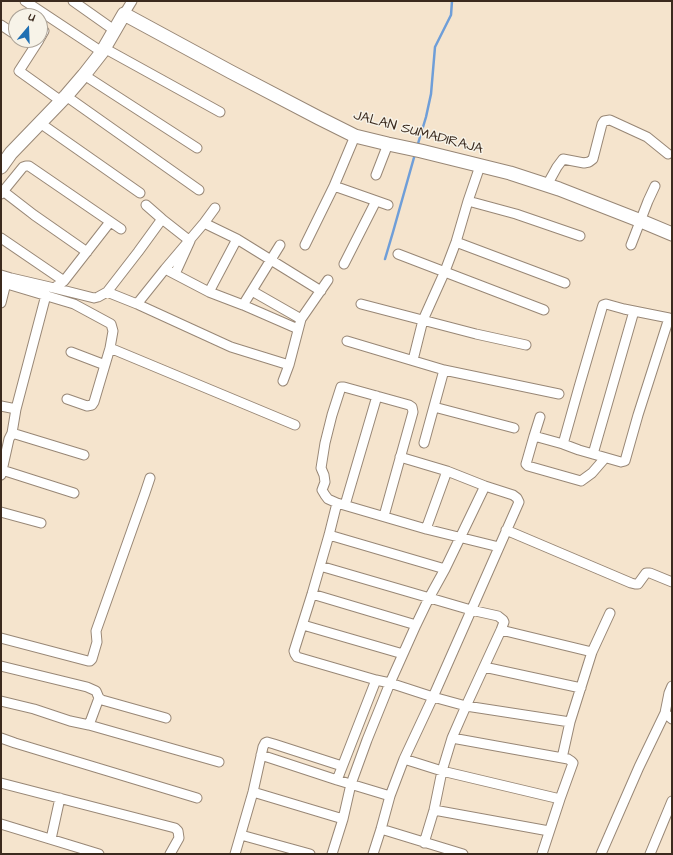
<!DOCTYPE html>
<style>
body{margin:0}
#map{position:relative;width:673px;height:855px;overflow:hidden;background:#f5e4cd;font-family:"Architects Daughter",sans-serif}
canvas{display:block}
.frame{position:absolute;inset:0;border:2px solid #3b2a1e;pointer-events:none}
.north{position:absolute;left:8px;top:8px;width:40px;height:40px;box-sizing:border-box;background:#f7f3e8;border:1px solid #aca397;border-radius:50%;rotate:19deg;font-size:11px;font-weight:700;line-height:16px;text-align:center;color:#3b2a1e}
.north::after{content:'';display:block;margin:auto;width:14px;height:18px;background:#1f6fb2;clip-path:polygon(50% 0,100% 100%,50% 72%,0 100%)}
</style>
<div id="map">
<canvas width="673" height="855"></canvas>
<div class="frame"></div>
<div class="north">U</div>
</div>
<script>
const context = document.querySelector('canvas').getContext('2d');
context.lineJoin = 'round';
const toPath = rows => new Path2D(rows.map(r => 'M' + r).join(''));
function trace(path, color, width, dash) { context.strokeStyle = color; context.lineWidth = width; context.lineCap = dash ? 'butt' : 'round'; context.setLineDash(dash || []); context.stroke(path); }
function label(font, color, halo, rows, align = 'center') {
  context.font = font + ' "Architects Daughter",sans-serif'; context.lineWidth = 3; context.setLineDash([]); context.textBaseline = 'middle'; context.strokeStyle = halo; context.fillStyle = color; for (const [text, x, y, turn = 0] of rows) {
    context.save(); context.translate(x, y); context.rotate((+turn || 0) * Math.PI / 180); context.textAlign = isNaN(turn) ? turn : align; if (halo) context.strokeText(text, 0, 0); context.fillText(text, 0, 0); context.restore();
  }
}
const stream = toPath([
 [417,147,426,117,431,94,435,47,451,15,452,1],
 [385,259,393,232,415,154]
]);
const street = toPath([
 [25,1,102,52],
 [73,1,114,30],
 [124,14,132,1],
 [1,25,16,35],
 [40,38,44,31],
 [25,40,35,46],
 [39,40,19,71,61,101],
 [104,48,220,112],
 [84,75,197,148],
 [66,96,199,190],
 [40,123,140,193],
 [376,175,388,144],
 [547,185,557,167,563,159,584,163,589,162,593,159,602,124,604,121,610,120,647,137,668,154],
 [334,186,388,205],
 [3,191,34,215,87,252],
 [1,194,23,167,26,166,29,166,121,229],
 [468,201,516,214,580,236],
 [146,205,162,219,190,241,175,274],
 [204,223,237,239,321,291],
 [1,238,64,281],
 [456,242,565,283],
 [305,245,334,186,355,136],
 [631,245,648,201,655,186],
 [398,254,544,310],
 [344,264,376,201],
 [165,269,209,292,243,305,298,329],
 [1,275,11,278,54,288,94,298,98,297,107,292,137,304,231,347,289,365],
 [1,282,74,304,111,324,113,331,110,348,94,402,92,405,87,406,67,399],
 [54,288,64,281,110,222],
 [252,291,301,319],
 [107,292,138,252,162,219],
 [209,292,237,239],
 [1,303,6,283],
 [137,304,165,269,204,223,215,208],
 [361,304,476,334,526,345],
 [243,305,280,245],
 [669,318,638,415,625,461,621,462,579,450,563,444,579,387,602,308,603,305,606,304,624,309,669,318,672,319],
 [347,341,444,370,559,394],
 [110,348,295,425],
 [71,352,105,365],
 [413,360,423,320,445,271,456,242,468,201,480,166],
 [283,381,289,365,301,319,328,280],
 [1,406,16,409],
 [434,407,514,428],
 [12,433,84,455],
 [534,436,540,417],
 [424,443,444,370],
 [563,444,534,436,526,464,528,466,581,481,592,473,605,458],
 [593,454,634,311],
 [2,470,74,493],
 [1,475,9,439,12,433,16,409,46,295],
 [337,503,329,535,312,594,294,651,295,654,297,657,376,680,390,683,433,697,466,706,570,722],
 [345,505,377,396],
 [1,512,41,523],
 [384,516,413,412,412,407,409,405,344,387,341,387,332,415,325,443,321,468,324,475,325,482,322,490,325,495,328,499,337,503,426,529,499,547],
 [426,529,447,471],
 [506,530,631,583,635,584,638,584,646,573,650,573,672,582],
 [329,535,445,569],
 [320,566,471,610,498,616,503,620,504,622,501,630,466,706,452,738,442,771,434,810,424,843],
 [312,594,416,625],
 [303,625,403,654],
 [501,630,592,652],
 [1,638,88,661,90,661,92,659,97,642,96,631,145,493,150,478],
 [1,666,87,687,96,691,99,698,102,700,166,718],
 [484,667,581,688],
 [672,686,669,693,665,713,672,719],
 [1,701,34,709,70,721,89,725,219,762],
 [89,725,99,698],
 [1,738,15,743,197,798],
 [452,738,568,759,571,761,573,763,560,799,542,854],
 [261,755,337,780,390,796],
 [562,758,570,722,592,652,610,613],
 [404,759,442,771,560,799],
 [337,780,376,680],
 [1,783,175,828,178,831,179,838,170,854],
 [253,792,343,819],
 [434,810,549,831],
 [1,824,99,854],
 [381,829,463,854],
 [241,835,310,854],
 [51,839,60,798],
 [235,854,253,792,263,747,265,743,267,742,274,744,342,766],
 [332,854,343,819,351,784,367,740,390,683,416,625,429,598,445,569,485,486],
 [373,854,381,829,390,796,404,759,433,697,519,502,517,498,513,495,485,486,447,471,400,457],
 [601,854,639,767,665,713],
 [650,854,672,801]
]);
const secondary = toPath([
 [1,167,11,153,66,96,84,75,102,52,124,14,231,72,319,118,355,136,388,144,421,151,510,173,559,189,641,221,672,234]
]);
const streetNames = [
 ["JALAN SUMADIRAJA",418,133,15]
];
trace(stream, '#6f9ed8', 2.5);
trace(street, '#988776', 11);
trace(secondary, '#988776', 15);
trace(street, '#fff', 9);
trace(secondary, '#fff', 13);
label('14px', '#3b2a1e', '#f7f3e8', streetNames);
</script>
